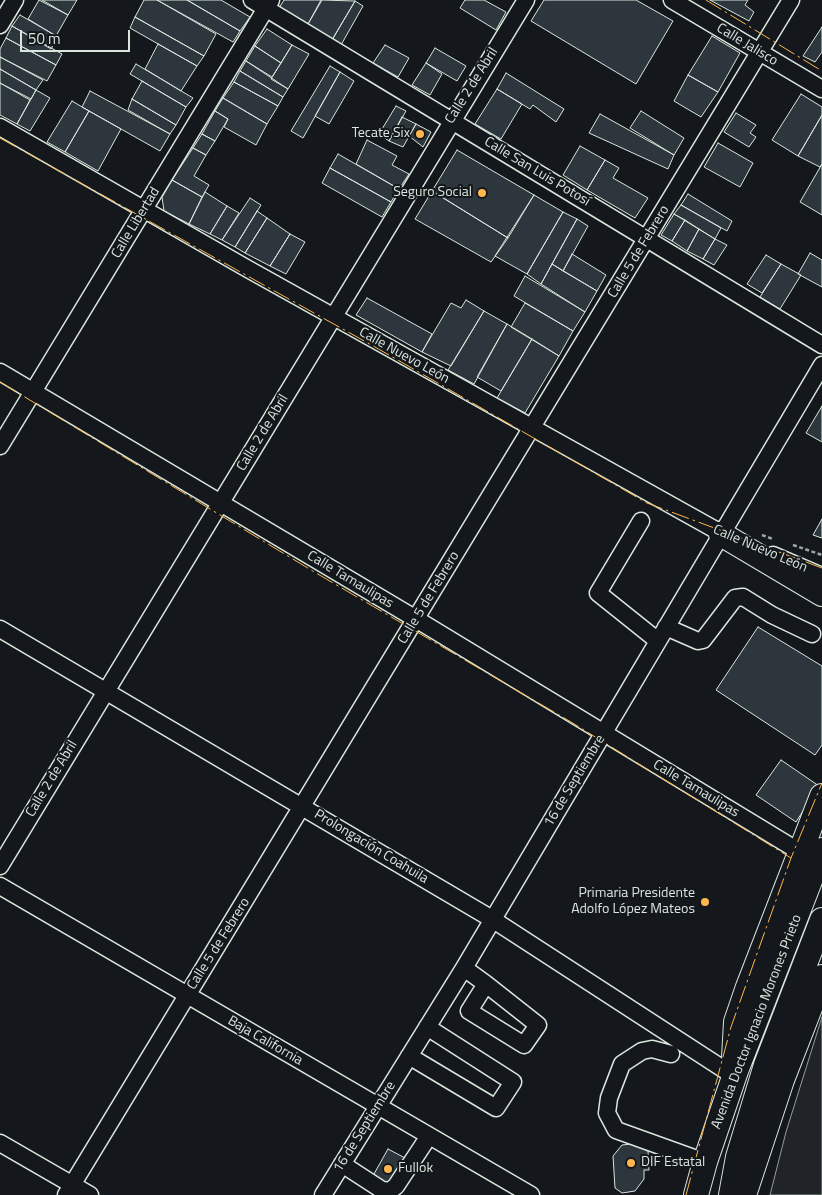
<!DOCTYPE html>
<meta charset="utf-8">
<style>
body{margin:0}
#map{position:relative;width:822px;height:1195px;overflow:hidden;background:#14181c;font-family:"Titillium Web",sans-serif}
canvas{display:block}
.scale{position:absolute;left:20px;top:30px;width:110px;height:22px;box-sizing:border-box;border:2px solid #d8e6dc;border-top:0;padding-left:6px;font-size:15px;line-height:18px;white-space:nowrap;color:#d8e6dc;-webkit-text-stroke:4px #14181c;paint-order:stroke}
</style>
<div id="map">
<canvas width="822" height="1195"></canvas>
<div class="scale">50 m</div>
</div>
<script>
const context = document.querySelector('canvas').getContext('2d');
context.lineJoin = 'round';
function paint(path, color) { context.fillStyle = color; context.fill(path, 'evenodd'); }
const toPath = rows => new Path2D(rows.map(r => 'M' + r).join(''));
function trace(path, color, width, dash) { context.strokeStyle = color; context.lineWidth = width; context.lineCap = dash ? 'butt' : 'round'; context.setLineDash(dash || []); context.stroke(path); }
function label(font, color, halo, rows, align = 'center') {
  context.font = font + ' "Titillium Web",sans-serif'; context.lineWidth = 4; context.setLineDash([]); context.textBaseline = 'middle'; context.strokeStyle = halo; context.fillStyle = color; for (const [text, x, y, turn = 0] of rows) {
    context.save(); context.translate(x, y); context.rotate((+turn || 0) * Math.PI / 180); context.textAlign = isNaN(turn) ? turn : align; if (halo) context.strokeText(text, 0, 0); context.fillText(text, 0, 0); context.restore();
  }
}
const green = toPath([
 [822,1017,822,1195,770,1195,786,1132,822,1017]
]);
const building = toPath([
 [39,0,68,15,56,36,28,19,39,0],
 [42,0,77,0,68,15,42,0],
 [144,0,157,0,216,34,204,56,135,17,144,0],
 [157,0,187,0,240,31,233,42,157,0],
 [187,0,221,0,250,17,240,31,187,0],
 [284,0,321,0,308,24,279,8,284,0],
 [322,0,355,1,332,40,308,24,322,0],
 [465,0,484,0,506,12,496,30,460,8,465,0],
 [544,0,636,0,673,21,636,84,531,21,544,0],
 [710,0,748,0,745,5,754,12,749,21,710,0],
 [355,1,363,6,341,45,332,40,355,1],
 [20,15,58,37,51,49,12,26,20,15],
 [135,17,204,56,197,66,130,28,135,17],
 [12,26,62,54,56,65,6,38,12,26],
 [822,27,822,52,815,62,803,56,822,27],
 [267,29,292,45,281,63,255,46,267,29],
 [712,36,740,53,718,92,688,75,712,36],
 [6,38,56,65,47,81,0,57,0,49,6,38],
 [158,44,197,66,181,91,145,69,158,44],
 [292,45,309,54,288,89,271,79,292,45],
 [385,45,409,58,398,77,373,63,385,45],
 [255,46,281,63,272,77,246,61,255,46],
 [435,48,466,66,457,81,426,63,435,48],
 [0,57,43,80,36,90,0,69,0,57],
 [246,61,288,89,283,97,240,71,246,61],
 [426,63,442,74,430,95,412,85,426,63],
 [136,64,193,98,186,107,130,74,136,64],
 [330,66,340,72,303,138,291,131,330,66],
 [0,69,36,90,31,99,0,83,0,69],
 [240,71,283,97,278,106,234,82,240,71],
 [340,72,354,81,329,124,315,116,340,72],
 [506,73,564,109,556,122,533,105,530,109,497,89,506,73],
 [688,75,718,92,701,117,674,101,688,75],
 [142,81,186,107,176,125,132,99,142,81],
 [234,82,278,106,267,124,223,98,234,82],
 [0,83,30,100,17,124,0,115,0,83],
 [497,89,522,104,501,139,475,124,497,89],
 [36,90,50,98,30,131,17,124,36,90],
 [90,91,170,134,160,151,82,107,90,91],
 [801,94,822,107,822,115,798,156,772,140,801,94],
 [223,98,267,124,256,145,224,127,228,119,215,111,223,98],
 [132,99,176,125,170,134,128,110,132,99],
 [72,101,89,111,65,152,47,142,72,101],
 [396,106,406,111,389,141,379,134,396,106],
 [89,111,121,129,98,171,65,152,89,111],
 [215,111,228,119,215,141,202,134,215,111],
 [641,111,684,138,674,155,630,128,641,111],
 [736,113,756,125,750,133,756,137,749,147,724,132,736,113],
 [600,114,674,155,668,169,589,133,600,114],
 [822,115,822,164,820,167,798,156,822,115],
 [402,117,416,124,403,147,389,141,402,117],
 [416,124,431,132,423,147,409,136,416,124],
 [202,134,215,141,206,155,193,148,202,134],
 [367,140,397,156,392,165,409,174,399,189,356,164,367,140],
 [718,143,753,163,740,187,704,167,718,143],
 [580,146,605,160,587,190,563,175,580,146],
 [193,148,206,155,194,176,209,185,202,197,172,180,193,148],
 [457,150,534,195,508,238,432,191,457,150],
 [338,154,399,189,391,202,330,168,338,154],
 [605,160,619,168,613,178,648,198,635,218,587,190,605,160],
 [822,164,822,215,800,202,822,164],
 [330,168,391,202,382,217,322,183,330,168],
 [172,180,202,197,189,224,164,211,162,197,172,180],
 [432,191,508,238,491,262,415,219,432,191],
 [205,192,227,206,210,234,189,224,205,192],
 [688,194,732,221,727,231,681,205,688,194],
 [534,195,563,212,527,274,495,256,534,195],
 [250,198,261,205,235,247,222,240,250,198],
 [681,205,721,228,715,239,674,214,681,205],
 [227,206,239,213,222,240,210,234,227,206],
 [257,211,267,218,245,253,235,247,257,211],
 [563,212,577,219,541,284,527,274,563,212],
 [674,214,685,220,672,241,661,235,674,214],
 [267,218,290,234,270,266,245,253,267,218],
 [577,219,588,226,563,271,552,264,577,219],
 [685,220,699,229,687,251,672,241,685,220],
 [699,229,715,239,703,259,687,251,699,229],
 [290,234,305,242,286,274,270,266,290,234],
 [715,239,727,245,714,265,703,259,715,239],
 [810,253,822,260,822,287,798,274,810,253],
 [572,254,606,275,597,291,563,271,572,254],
 [766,255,781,264,762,293,747,284,766,255],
 [552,264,597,291,585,312,541,284,552,264],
 [781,264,801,275,780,309,760,297,781,264],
 [525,276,585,312,573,331,514,296,525,276],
 [367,298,432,334,422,352,356,315,367,298],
 [466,300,484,311,451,366,422,352,451,303,461,308,466,300],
 [525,303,573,331,559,356,511,327,525,303],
 [484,311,507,324,474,384,448,370,484,311],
 [507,324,532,339,501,391,477,377,507,324],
 [532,339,559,356,525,413,497,398,532,339],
 [822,406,822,442,806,433,822,406],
 [822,519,822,538,813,535,822,519],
 [758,627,822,666,822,745,815,755,716,690,758,627],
 [781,760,819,786,796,822,756,795,781,760],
 [642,1143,642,1148,648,1151,649,1170,644,1170,644,1179,635,1191,622,1193,615,1188,613,1156,622,1145,642,1143],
 [388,1149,405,1158,387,1190,370,1181,388,1149]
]);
const path = toPath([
 [762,535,773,539],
 [793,545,822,555]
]);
const minor = toPath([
 [252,0,822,345],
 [672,0,822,89],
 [0,25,15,0],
 [0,127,248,269,730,538],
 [0,372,416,619,800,852],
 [0,446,271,0],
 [641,521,598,593,658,641],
 [773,555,822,576],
 [666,627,698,641,703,640,735,598,743,597,772,615,812,634],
 [0,629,492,919,734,1076],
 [0,866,526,0],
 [0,886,531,1195],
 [464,968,486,984,538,1025,524,1045,469,1011,486,984],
 [671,1054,652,1049,642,1051,622,1064,609,1098,607,1113,616,1130,705,1162],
 [409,1056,496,1108,513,1082,427,1027],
 [0,1143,90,1195],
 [342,1164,382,1190,390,1191,396,1186,429,1136],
 [66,1195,791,0],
 [323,1195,464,968,822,365]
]);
const highway = toPath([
 [721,534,822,594],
 [734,1058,736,1022,748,987,822,796],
 [696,1195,705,1162,736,1071,822,850],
 [731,1195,738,1157,766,1065,822,920],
 [744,1195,782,1080,822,977]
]);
const power = toPath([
 [706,0,822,71],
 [0,138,375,347,647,503,822,568],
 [0,382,316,573,571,722,791,858],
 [686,1195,731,1027,791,858,822,783]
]);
const markers = [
 [420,134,5,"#ffb74d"],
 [482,193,5,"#ffb74d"],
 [705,902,5,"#ffb74d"],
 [631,1163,5,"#ffb74d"],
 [388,1169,5,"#ffb74d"]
];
const streetNames = [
 ["Calle Jalisco",747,45,31],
 ["Calle 2 de Abril",472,86,-58],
 ["Calle San Luis Potosí",537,172,31],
 ["Calle Libertad",136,223,-59],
 ["Calle 5 de Febrero",639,252,-59],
 ["Calle Nuevo León",404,356,29],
 ["Calle 2 de Abril",263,433,-59],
 ["Calle Nuevo León",760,549,23],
 ["Calle Tamaulipas",350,580,31],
 ["Calle 5 de Febrero",429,598,-59],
 ["Calle 2 de Abril",52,779,-59],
 ["16 de Septiembre",575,781,-59],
 ["Calle Tamaulipas",696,789,31],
 ["Prolongación Coahuila",371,847,31],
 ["Calle 5 de Febrero",219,944,-58],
 ["Avenida Doctor Ignacio Morones Prieto",757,1022,-69],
 ["Baja California",265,1041,30],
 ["16 de Septiembre",365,1127,-58]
];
const poiNames = [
 ["Tecate Six",410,134],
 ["Seguro Social",472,193],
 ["Primaria Presidente",695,894],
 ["Adolfo López Mateos",695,910],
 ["DIF Estatal",641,1163,"left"],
 ["Fullok",398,1169,"left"]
];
paint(green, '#202428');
trace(green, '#939e99', 1);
paint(building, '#2c363c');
trace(building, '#d8e6dc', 1);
trace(minor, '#d8e6dc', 19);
trace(highway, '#d8e6dc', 26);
trace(path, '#9da8a2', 2.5, [4, 2.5]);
trace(minor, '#14181c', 16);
trace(highway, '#14181c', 24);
trace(power, '#ffb74d', 1, [18, 4, 2.5, 4]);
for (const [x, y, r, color] of markers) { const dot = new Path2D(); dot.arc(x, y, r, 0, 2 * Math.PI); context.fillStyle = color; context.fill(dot); trace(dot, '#14181c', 2); }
label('14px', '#d8e6dc', '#14181c', streetNames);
label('14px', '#d8e6dc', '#14181c', poiNames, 'right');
</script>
